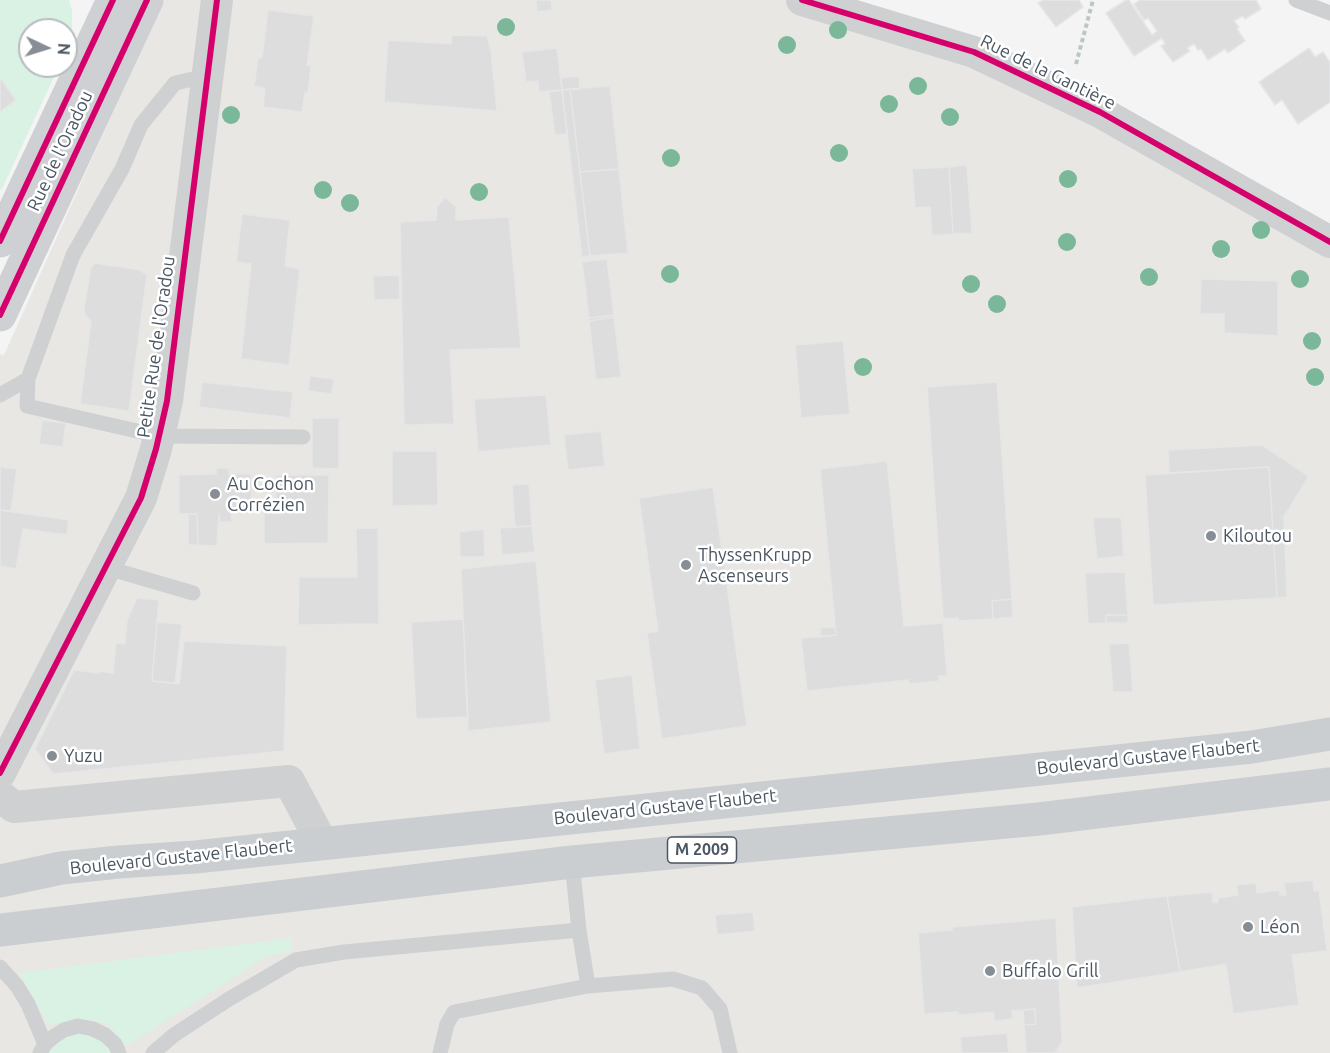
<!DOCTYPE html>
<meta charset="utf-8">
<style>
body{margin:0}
#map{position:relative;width:1330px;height:1053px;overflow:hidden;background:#f4f4f4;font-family:Ubuntu,sans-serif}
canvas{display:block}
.north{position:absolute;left:18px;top:18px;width:60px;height:60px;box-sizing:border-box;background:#fff;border:2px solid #b7bbc0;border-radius:50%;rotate:94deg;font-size:16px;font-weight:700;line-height:24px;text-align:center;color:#4a5661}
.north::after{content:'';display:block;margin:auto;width:21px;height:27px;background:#868d94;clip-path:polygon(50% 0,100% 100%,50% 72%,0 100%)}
</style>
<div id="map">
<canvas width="1330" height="1053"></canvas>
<div class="north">N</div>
</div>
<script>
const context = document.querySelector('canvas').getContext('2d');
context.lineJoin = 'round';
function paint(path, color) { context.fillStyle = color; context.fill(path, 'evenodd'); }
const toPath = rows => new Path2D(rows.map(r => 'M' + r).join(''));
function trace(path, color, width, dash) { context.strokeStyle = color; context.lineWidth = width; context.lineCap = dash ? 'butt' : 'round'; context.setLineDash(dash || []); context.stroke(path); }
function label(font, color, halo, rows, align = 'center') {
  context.font = font + ' Ubuntu,sans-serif'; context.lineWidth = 5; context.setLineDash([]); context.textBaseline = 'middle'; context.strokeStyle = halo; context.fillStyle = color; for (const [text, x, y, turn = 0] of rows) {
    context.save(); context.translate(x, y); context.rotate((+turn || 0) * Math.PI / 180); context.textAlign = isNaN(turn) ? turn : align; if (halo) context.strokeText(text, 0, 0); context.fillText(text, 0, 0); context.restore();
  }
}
const commercial = toPath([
 [163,0,802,0,974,52,1330,242,1330,1053,0,1053,0,354,4,355]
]);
const green = toPath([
 [0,0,69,0,72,10,72,27,66,46,66,30,30,30,30,66,59,66,2,189,0,190,0,113,16,100,0,78],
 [292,938,292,951,267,956,127,1046,107,1024,89,1020,48,1024,19,973],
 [78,1026,119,1053,40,1053]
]);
const building = toPath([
 [536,0,551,0,552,10,537,12,536,0],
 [1043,0,1079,0,1083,7,1056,27,1038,3,1043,0],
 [1126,0,1129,0,1152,35,1157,31,1148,18,1144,20,1134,4,1140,0,1256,0,1261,9,1245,19,1243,16,1234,21,1239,27,1237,29,1245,41,1228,53,1225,49,1208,60,1201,49,1198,50,1194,44,1187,48,1190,51,1173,62,1161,46,1165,44,1162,38,1134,56,1106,13,1126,0],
 [268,10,314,16,307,65,311,66,308,93,305,93,302,112,263,107,265,88,254,86,258,58,262,58,268,10],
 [452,35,487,36,491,51,497,111,384,102,388,40,451,44,452,35],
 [557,48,562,90,539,92,538,81,526,82,522,52,557,48],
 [1309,48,1315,57,1323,52,1330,62,1330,102,1298,124,1282,100,1275,105,1259,82,1309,48],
 [579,76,580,89,562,90,561,78,579,76],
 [0,78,16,100,0,112,0,78],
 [610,86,619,169,580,172,570,89,610,86],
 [570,89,580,172,590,256,582,257,562,90,570,89],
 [562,90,567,134,555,135,549,92,562,90],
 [967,165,972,233,953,234,949,167,967,165],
 [949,167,953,234,932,236,930,207,915,208,912,169,949,167],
 [619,169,628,253,590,256,580,172,619,169],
 [445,197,456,207,456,220,509,217,521,348,450,350,454,424,404,425,400,222,436,220,437,207,445,197],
 [242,214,290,220,285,266,300,269,289,365,241,359,251,264,236,262,242,214],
 [607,259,614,315,589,318,582,262,607,259],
 [95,263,140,270,147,275,129,411,80,404,91,322,85,315,84,307,91,267,95,263],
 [399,275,400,299,374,300,373,276,399,275],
 [1201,279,1278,281,1278,336,1224,333,1224,314,1200,314,1201,279],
 [614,315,614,317,589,321,589,318,614,315],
 [614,317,621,377,596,380,589,321,614,317],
 [843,341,850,414,801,418,795,345,843,341],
 [310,376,334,379,332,394,308,391,310,376],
 [202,382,293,392,290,418,199,407,202,382],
 [997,382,1012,599,992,601,993,619,958,621,958,618,943,619,927,387,997,382],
 [546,395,551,445,478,452,474,399,546,395],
 [312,418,339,418,339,469,312,468,312,418],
 [42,420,66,423,63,447,39,444,42,420],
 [601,431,605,466,568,470,564,435,601,431],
 [1262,445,1309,476,1284,517,1287,597,1277,598,1269,467,1169,473,1168,450,1262,445],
 [392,451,437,451,438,505,392,506,392,451],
 [887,461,904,626,943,623,947,676,939,676,939,681,909,684,908,680,807,691,801,638,836,635,820,469,887,461],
 [0,467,17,469,11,511,0,510,0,467],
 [1269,467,1277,598,1153,605,1145,475,1269,467],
 [216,468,229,468,229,474,251,474,252,513,231,513,232,522,220,522,219,514,217,546,198,545,197,514,179,514,179,475,216,474,216,468],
 [276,475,329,475,328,543,264,544,264,508,276,508,276,475],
 [529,484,532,526,515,527,512,485,529,484],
 [713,487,747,726,662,739,647,633,658,631,639,498,713,487],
 [0,510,69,520,67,535,23,529,16,569,0,566,0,510],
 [188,514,197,514,198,545,188,545,188,514],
 [1121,517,1124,556,1097,559,1093,518,1121,517],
 [532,526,535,552,502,555,500,528,532,526],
 [356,528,378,528,379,624,298,625,299,577,357,577,356,528],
 [484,529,485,557,460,557,459,532,484,529],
 [536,561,551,722,468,731,461,569,536,561],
 [1125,572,1128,615,1106,615,1106,623,1088,624,1085,573,1125,572],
 [137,598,159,600,152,681,179,684,184,641,287,646,284,751,53,774,35,749,74,670,99,673,99,671,113,673,116,643,125,644,127,620,137,598],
 [1012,599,1013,617,993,619,992,601,1012,599],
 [1106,615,1128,615,1128,623,1106,623,1106,615],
 [463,619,468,717,416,719,411,622,463,619],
 [157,622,182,624,175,683,152,681,157,622],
 [835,627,836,635,820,637,820,628,835,627],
 [1129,643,1133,692,1113,692,1109,644,1129,643],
 [632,675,640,749,604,754,595,680,632,675],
 [1313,880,1314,891,1319,890,1327,951,1292,955,1299,1005,1233,1014,1226,964,1180,972,1167,896,1212,892,1213,903,1218,902,1218,898,1238,895,1236,885,1256,883,1257,893,1280,890,1280,895,1286,895,1284,883,1313,880],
 [1167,896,1180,972,1077,988,1072,907,1167,896],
 [753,912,755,931,717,935,715,915,753,912],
 [1056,918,1062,1042,1055,1053,1026,1053,1024,1025,1036,1024,1035,1009,1012,1011,1013,1019,994,1021,994,1012,958,1015,958,1012,924,1014,918,933,952,930,952,927,1056,918],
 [1035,1009,1036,1024,1024,1025,1023,1010,1035,1009],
 [1007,1033,1009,1053,962,1053,960,1037,1007,1033]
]);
const path = toPath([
 [1076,64,1093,0]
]);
const lane = toPath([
 [1296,0,1330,13],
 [28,379,27,406,159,436,303,437],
 [0,395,28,379,73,255,122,169,141,125,175,83,207,76],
 [104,567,193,593],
 [572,862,579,930,588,986],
 [0,967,17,986,28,1004,45,1044],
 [40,1053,45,1044,53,1037,64,1030,78,1026,93,1029,105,1035,115,1044,119,1053],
 [153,1053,174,1035,229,999,296,960,344,952,579,930],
 [440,1053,447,1024,454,1012,588,986,673,979,702,988,720,1009,730,1053]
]);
const street = toPath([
 [802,0,974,52,1100,112,1330,242],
 [0,773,141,498,156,449,167,401,217,0],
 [0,796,14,807,289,781,322,843]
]);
const secondary = toPath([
 [0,241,113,0],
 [0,315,147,0]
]);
const primary = toPath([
 [0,881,61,868,119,862,195,857,1252,747,1330,734],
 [0,930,572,862,1039,819,1330,784]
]);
const cycleway = toPath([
 [802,0,974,52,1100,112,1330,242],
 [0,241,113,0],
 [0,315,147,0],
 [0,773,141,498,156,449,167,401,217,0]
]);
const trees = [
 [506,27],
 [838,30],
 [787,45],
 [918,86],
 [889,104],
 [231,115],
 [950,117],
 [839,153],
 [671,158],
 [1068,179],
 [323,190],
 [479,192],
 [350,203],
 [1261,230],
 [1067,242],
 [1221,249],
 [670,274],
 [1149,277],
 [1300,279],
 [971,284],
 [997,304],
 [1312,341],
 [863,367],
 [1315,377]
];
const markers = [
 [215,494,6,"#868d94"],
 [1211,536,6,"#868d94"],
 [686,565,6,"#868d94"],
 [52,756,6,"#868d94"],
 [1248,927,6,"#868d94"],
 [990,971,6,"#868d94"]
];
const shields = [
 [702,850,69]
];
const shieldNames = [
 ["M 2009",702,850]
];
const streetNames = [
 ["Rue de la Gantière",1048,72,26],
 ["Rue de l'Oradou",60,151,-65],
 ["Petite Rue de l'Oradou",156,347,-82],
 ["Boulevard Gustave Flaubert",1148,757,-6],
 ["Boulevard Gustave Flaubert",665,807,-6],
 ["Boulevard Gustave Flaubert",181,857,-6]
];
const poiNames = [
 ["Au Cochon",227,484],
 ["Corrézien",227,505],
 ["Kiloutou",1223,536],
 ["ThyssenKrupp",698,555],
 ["Ascenseurs",698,576],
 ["Yuzu",64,756],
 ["Léon",1260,927],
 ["Buffalo Grill",1002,971]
];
paint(commercial, '#e8e7e3');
paint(green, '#d9f2e3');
paint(building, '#ddddde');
trace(building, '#e5e6e7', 1.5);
trace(path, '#bcc7c4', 4, [4.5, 3]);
trace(lane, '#ced0d2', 15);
trace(street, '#ced0d2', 32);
trace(secondary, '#ced0d4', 33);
trace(primary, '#caced1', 33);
trace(cycleway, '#d6006c', 6);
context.fillStyle = '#7ab899';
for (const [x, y] of trees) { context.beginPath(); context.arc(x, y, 9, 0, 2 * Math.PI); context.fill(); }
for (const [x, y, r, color] of markers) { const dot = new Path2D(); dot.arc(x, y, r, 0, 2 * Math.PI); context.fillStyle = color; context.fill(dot); trace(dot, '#fff', 2); }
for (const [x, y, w] of shields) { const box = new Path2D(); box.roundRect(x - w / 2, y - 13, w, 26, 4.5); context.fillStyle = '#fff'; context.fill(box); trace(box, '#4a5661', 1.5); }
label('bold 16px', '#4a5661', null, shieldNames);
label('18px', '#4a5661', '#fff', streetNames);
label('18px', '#4a5661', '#fff', poiNames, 'left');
</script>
